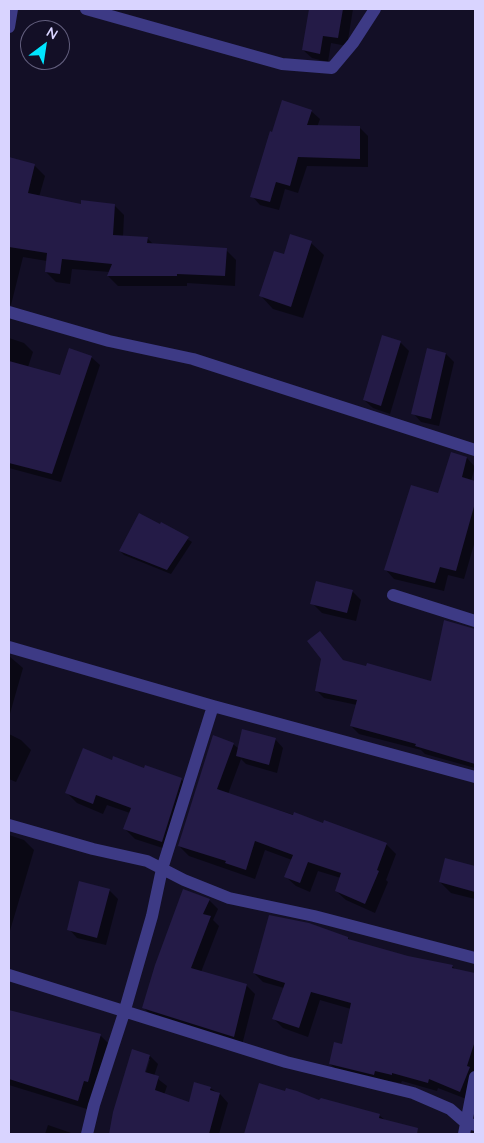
<!DOCTYPE html>
<style>
body{margin:0}
#map{position:relative;width:484px;height:1143px;overflow:hidden;background:#130f26;font-family:Quicksand,sans-serif}
canvas{display:block}
.frame{position:absolute;inset:0;border:10px solid #d9d4ff;pointer-events:none}
.north{position:absolute;left:20px;top:20px;width:50px;height:50px;box-sizing:border-box;background:#130f26;border:1px solid #625e7d;border-radius:50%;rotate:31deg;font-size:14px;font-weight:700;line-height:20px;text-align:center;color:#d9d4ff}
.north::after{content:'';display:block;margin:auto;width:18px;height:22px;background:#00e5ff;clip-path:polygon(50% 0,100% 100%,50% 72%,0 100%)}
</style>
<div id="map">
<canvas width="484" height="1143"></canvas>
<div class="frame"></div>
<div class="north">N</div>
</div>
<script>
const context = document.querySelector('canvas').getContext('2d');
context.lineJoin = 'round';
function paint(path, color) { context.fillStyle = color; context.fill(path, 'evenodd'); }
const toPath = rows => new Path2D(rows.map(r => 'M' + r).join(''));
function trace(path, color, width, dash) { context.strokeStyle = color; context.lineWidth = width; context.lineCap = dash ? 'butt' : 'round'; context.setLineDash(dash || []); context.stroke(path); }
const shadow = toPath([
 [310,9,353,9,347,46,331,43,328,62,312,58,303,50],
 [311,111,320,119,317,127,360,128,368,136,368,167,307,166,298,193,285,189,279,210,260,205,252,196,272,133],
 [9,159,35,166,45,176,39,197,82,205,114,205,124,215,123,237,147,238,154,245,226,250,236,260,235,286,187,283,187,286,118,286,108,276,110,272,72,269,70,284,56,282,46,272,47,261,23,257,11,305,9,304],
 [311,243,324,255,303,318,273,309,261,296,285,256],
 [9,338,24,343,33,352,28,367,61,377,91,357,100,365,61,482,9,468],
 [400,342,409,351,390,414,373,408,364,400],
 [428,350,446,354,454,362,439,426,421,422,413,413],
 [452,454,467,458,475,467,471,481,475,482,475,541,464,579,448,575,444,591,394,579,386,570,439,494],
 [162,523,192,542,171,574,124,555,120,551],
 [352,591,361,600,356,621,322,613,313,604],
 [472,630,475,630,475,709,468,708,475,713,475,768,425,754,421,750,359,734,351,726,357,705,324,698,316,690,344,662,432,682],
 [9,656,23,668,9,717],
 [9,734,21,740,31,750,16,782,9,779],
 [275,739,283,748,277,773,246,764,241,759,228,794,386,844,396,854,386,880,388,882,375,913,346,900,336,891,341,878,318,871,310,892,296,886,286,877,292,860,265,850,255,879,189,856,179,846,233,744,239,749],
 [113,761,181,779,192,790,172,851,135,839,125,829,130,813,107,805,103,814,77,803,67,793],
 [9,835,24,840,34,850,9,934],
 [446,860,475,868,475,899,451,893,440,882],
 [109,890,118,899,106,945,77,938,69,929],
 [209,900,218,909,213,920,219,926,201,972,246,985,255,994,242,1045,152,1016,144,1008],
 [348,938,351,941,408,957,452,966,457,971,475,975,475,1085,469,1100,438,1088,437,1091,402,1081,401,1083,340,1073,330,1064,343,1045,351,1009,320,1000,308,1037,283,1028,274,1019,284,988,263,982,254,973],
 [11,1012,101,1036,109,1044,87,1109,9,1085,9,1016],
 [133,1051,150,1056,158,1064,154,1076,167,1086,164,1095,190,1103,195,1084,210,1088,220,1094,228,1103,219,1134,111,1134,114,1113],
 [147,1059,150,1059,144,1078,142,1077],
 [260,1085,319,1102,379,1115,386,1121,403,1126,411,1134,246,1134],
 [48,1125,74,1134,45,1134]
]);
const building = toPath([
 [309,9,343,9,338,38,323,36,320,54,302,50],
 [282,100,312,110,307,125,360,126,360,159,298,157,290,186,276,182,270,202,250,197,270,131,272,132],
 [9,157,35,164,28,193,81,204,81,200,115,204,113,235,148,237,147,243,227,248,225,276,177,274,177,276,107,276,112,264,62,259,60,274,45,272,47,253,9,247],
 [290,234,312,241,291,307,259,296,274,251,284,254],
 [382,335,401,341,381,406,363,400],
 [69,348,92,356,52,474,9,463,9,361,60,375],
 [427,348,446,353,431,419,411,414],
 [451,452,467,457,462,477,475,481,475,503,456,571,440,567,435,583,384,570,411,485,438,493],
 [139,513,160,524,161,522,189,537,167,570,119,551],
 [316,581,353,590,347,613,310,604],
 [444,620,475,629,475,764,415,746,416,744,350,726,357,700,315,691,321,659,307,641,320,631,343,660,366,666,367,663,431,681],
 [242,729,276,738,269,765,236,756],
 [213,735,234,743,217,789,293,815,294,812,323,823,324,820,387,843,377,870,379,871,365,904,335,891,341,873,308,862,300,883,284,877,293,855,255,841,246,870,225,863,226,861,178,846],
 [83,748,112,760,113,756,144,768,145,765,182,778,162,842,123,829,131,808,96,795,93,804,65,793],
 [445,858,475,866,475,892,439,882],
 [79,881,110,889,97,938,67,930],
 [183,889,210,899,203,914,211,916,191,968,247,984,234,1037,142,1008,155,965],
 [269,915,309,923,348,937,348,939,408,956,453,965,452,968,475,973,475,1041,467,1066,470,1067,460,1092,429,1079,428,1083,392,1073,392,1075,375,1071,374,1075,329,1064,334,1042,342,1044,351,1003,311,992,299,1028,272,1019,285,983,253,973],
 [9,1010,101,1034,88,1082,84,1081,78,1101,9,1079],
 [132,1049,150,1055,145,1072,159,1076,155,1090,189,1102,194,1082,211,1087,210,1090,220,1093,209,1134,109,1134,113,1112],
 [259,1083,285,1091,286,1088,297,1091,319,1100,321,1098,380,1114,379,1118,418,1128,417,1134,244,1134]
]);
const minor = toPath([
 [86,9,282,64,332,68,353,43,375,9],
 [9,27,12,9],
 [9,312,109,341,193,359,475,450],
 [393,595,475,621],
 [9,647,213,706,475,777],
 [9,825,93,849,147,861,184,880,229,898,314,916,475,958],
 [9,975,286,1062,413,1093,450,1109,466,1123,475,1125],
 [87,1134,94,1105,124,1013,152,916,162,869,213,706],
 [464,1134,475,1077]
]);
paint(shadow, '#0007');
paint(building, '#241b47');
trace(minor, '#3d3a85', 12);
</script>
